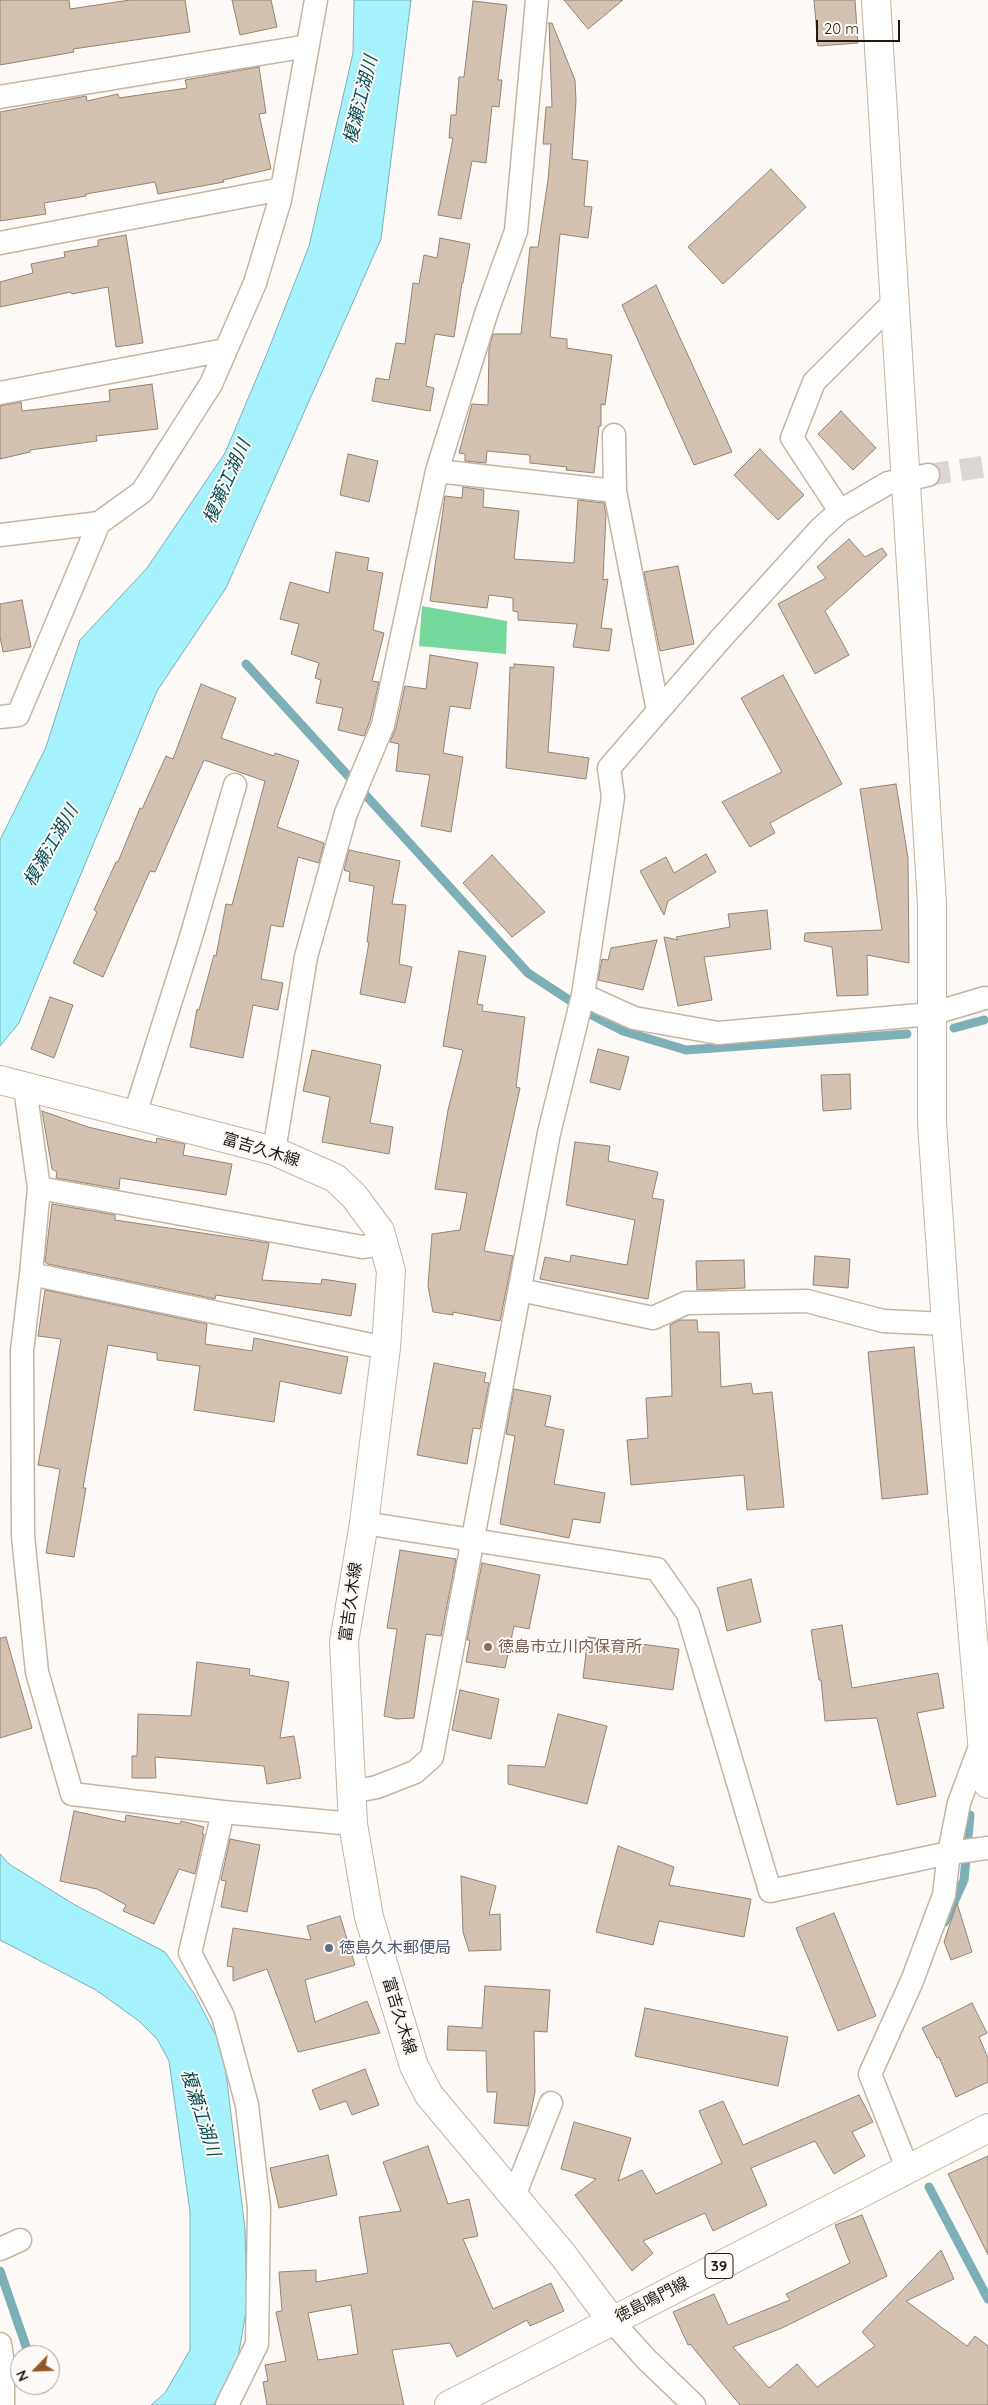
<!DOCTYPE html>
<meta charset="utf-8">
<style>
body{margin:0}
#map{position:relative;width:988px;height:2405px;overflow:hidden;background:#fdf9f6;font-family:Quicksand,sans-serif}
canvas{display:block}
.north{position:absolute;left:10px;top:2345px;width:50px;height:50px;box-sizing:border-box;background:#fdf9f6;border:1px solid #a49f9b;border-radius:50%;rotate:246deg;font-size:14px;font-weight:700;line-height:20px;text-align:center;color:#1f1912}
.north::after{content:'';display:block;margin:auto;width:18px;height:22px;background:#975523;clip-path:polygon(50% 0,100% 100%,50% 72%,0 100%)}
.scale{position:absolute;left:816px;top:20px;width:84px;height:22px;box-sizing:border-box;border:2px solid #1f1912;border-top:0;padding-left:6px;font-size:15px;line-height:18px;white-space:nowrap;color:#1f1912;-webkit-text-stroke:4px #fdf9f6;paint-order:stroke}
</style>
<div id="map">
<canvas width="988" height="2405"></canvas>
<div class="north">N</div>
<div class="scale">20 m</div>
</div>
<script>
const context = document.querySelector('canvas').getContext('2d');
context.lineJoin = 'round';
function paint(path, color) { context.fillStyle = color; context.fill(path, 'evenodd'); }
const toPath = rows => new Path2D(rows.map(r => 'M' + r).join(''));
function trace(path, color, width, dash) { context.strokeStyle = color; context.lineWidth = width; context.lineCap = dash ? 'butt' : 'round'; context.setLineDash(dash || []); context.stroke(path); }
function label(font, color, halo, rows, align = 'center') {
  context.font = font + ' Quicksand,"Noto Sans JP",sans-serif'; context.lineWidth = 4; context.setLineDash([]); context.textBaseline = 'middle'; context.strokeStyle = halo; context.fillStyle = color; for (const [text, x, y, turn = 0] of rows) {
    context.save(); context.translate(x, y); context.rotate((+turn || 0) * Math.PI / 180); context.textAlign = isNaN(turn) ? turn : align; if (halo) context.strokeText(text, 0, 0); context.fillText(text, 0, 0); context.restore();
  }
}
const forest = toPath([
 [422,606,507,621,506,654,419,646]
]);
const water = toPath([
 [354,0,411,0,381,239,226,588,157,691,19,1023,0,1046,0,840,46,747,80,640,147,568,225,453,266,356,309,246,353,53,354,0],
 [0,1854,9,1864,75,1905,165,1952,195,1995,223,2049,245,2229,247,2305,235,2375,214,2405,151,2405,165,2393,190,2350,190,2212,169,2061,157,2039,139,2021,96,1990,0,1940,0,1854]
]);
const stream = toPath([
 [246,664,528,973,592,1015,623,1031,686,1050,907,1034],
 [954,1028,984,1020],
 [945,1922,964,1880,970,1815],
 [929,2187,988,2299],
 [0,2271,29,2355]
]);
const building = toPath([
 [0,0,69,0,70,9,130,0,185,0,190,32,73,49,74,52,0,65,0,0],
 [232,0,271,0,277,27,240,35,232,0],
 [564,0,623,0,588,29,564,0],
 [814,0,855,0,858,43,818,46,814,0],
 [473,1,507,5,498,80,502,80,499,107,492,106,486,163,472,161,461,219,438,215,453,138,449,138,451,115,456,115,459,77,464,77,473,1],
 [549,23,552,23,575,80,576,101,572,159,588,161,584,206,592,207,588,238,560,234,550,337,567,339,567,348,612,355,605,405,601,404,601,426,599,426,594,473,566,470,567,467,530,463,530,455,487,451,486,463,465,461,465,454,459,453,472,404,488,405,489,349,493,334,521,334,530,247,538,247,548,180,551,144,543,144,546,107,552,107,549,23],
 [259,67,266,113,259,114,271,169,223,180,224,182,158,194,155,182,86,194,86,196,44,203,46,214,0,221,0,112,86,96,87,101,118,94,119,98,187,88,185,80,259,67],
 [771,169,806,207,723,284,688,247,771,169],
 [126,235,143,343,116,347,108,287,72,294,71,292,0,307,0,282,33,273,31,264,65,257,64,252,98,246,98,240,126,235],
 [440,238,470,244,463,283,462,283,454,337,435,334,426,386,434,388,430,411,372,401,376,378,389,380,396,343,405,344,413,283,419,284,424,255,437,258,440,238],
 [656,285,732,452,694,465,622,305,656,285],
 [152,384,158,429,96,436,97,441,30,450,30,452,0,459,0,406,21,402,22,411,110,401,109,390,152,384],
 [841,411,876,448,853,470,818,434,841,411],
 [760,449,804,495,778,520,734,475,760,449],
 [348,454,378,461,369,502,340,495,348,454],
 [463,487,484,490,483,507,519,511,514,559,574,563,578,500,604,503,606,515,603,580,608,579,601,628,612,629,609,651,573,647,577,624,518,620,518,612,513,611,513,598,489,595,487,608,430,601,445,496,462,498,463,487],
 [849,539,865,557,882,548,887,555,825,611,849,655,815,674,778,604,826,578,817,567,849,539],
 [336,552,369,558,367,570,383,573,373,630,384,633,372,681,379,682,370,721,364,736,338,730,343,708,316,703,321,680,315,678,319,663,291,654,299,624,280,619,290,582,329,593,336,552],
 [678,566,694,644,660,651,644,572,678,566],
 [22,600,31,647,3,652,0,637,0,604,22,600],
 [430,655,478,663,470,709,450,706,443,753,463,757,451,832,421,826,430,775,396,771,399,744,390,742,396,728,405,686,426,689,430,655],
 [514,664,554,667,548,752,589,758,586,779,506,768,510,667,514,668,514,664],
 [783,675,842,784,770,823,775,833,750,847,722,802,782,772,741,698,783,675],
 [201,684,236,698,221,738,274,756,275,753,299,761,277,827,324,843,319,863,298,857,283,927,271,925,261,979,283,983,278,1010,253,1005,243,1058,190,1047,197,1009,199,1010,214,955,216,956,226,904,232,905,265,781,204,760,155,872,150,871,103,977,73,963,97,912,94,910,116,862,118,862,140,808,142,809,166,756,173,759,201,684],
 [896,784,908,858,909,963,867,955,868,995,837,996,832,947,804,941,805,933,882,930,860,789,896,784],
 [349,850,400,861,392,904,406,905,399,964,412,967,405,1003,360,994,369,942,367,942,374,886,349,881,350,872,344,870,349,850],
 [706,854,716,872,668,901,664,915,640,871,666,857,674,873,706,854],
 [492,855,545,912,512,937,463,883,492,855],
 [767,910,771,949,704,957,712,1000,678,1006,664,937,678,940,676,937,730,927,728,914,767,910],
 [657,940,643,990,598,980,602,959,608,960,611,948,657,940],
 [459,951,486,956,477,1004,483,1005,482,1011,525,1017,516,1087,520,1088,484,1251,513,1256,500,1321,453,1312,453,1315,433,1312,428,1286,432,1234,460,1230,467,1193,435,1189,448,1110,463,1050,443,1046,459,951],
 [50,997,73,1005,54,1058,31,1049,50,997],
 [598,1049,629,1057,620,1090,590,1082,598,1049],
 [312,1050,381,1065,370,1123,393,1127,389,1154,322,1142,330,1097,303,1091,312,1050],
 [850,1074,851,1109,823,1111,821,1075,850,1074],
 [42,1111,88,1127,156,1143,157,1138,185,1144,183,1155,232,1164,226,1195,120,1178,119,1189,56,1178,57,1172,52,1169,42,1111],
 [575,1142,610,1146,608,1161,658,1172,652,1198,664,1200,648,1299,540,1279,545,1257,570,1262,571,1255,627,1265,635,1220,566,1205,575,1142],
 [52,1204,115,1215,115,1220,269,1243,262,1280,321,1284,322,1279,356,1284,351,1316,216,1295,215,1299,48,1264,45,1262,52,1204],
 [815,1256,850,1259,848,1288,813,1285,815,1256],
 [744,1260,745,1288,697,1290,696,1261,744,1260],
 [45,1290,207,1324,205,1344,252,1351,254,1338,348,1357,341,1394,280,1381,274,1422,194,1410,200,1366,157,1360,157,1353,108,1345,83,1488,86,1488,74,1557,46,1553,60,1469,38,1465,61,1339,38,1336,45,1290],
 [680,1320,697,1320,698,1332,719,1332,721,1387,751,1383,753,1394,772,1392,784,1507,747,1510,744,1475,631,1485,627,1440,648,1438,646,1398,672,1396,670,1325,680,1320],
 [914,1347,928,1494,882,1499,868,1352,914,1347],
 [434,1363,486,1373,484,1382,489,1383,480,1429,473,1428,467,1464,417,1455,434,1363],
 [514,1389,551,1396,545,1426,564,1430,554,1484,605,1493,600,1523,573,1519,569,1538,500,1524,515,1436,506,1434,514,1389],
 [400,1550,456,1559,441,1636,426,1634,414,1718,397,1719,384,1716,397,1629,387,1628,400,1550],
 [482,1563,540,1575,529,1629,514,1626,505,1668,466,1662,470,1640,467,1640,482,1563],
 [751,1579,761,1622,727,1631,717,1588,751,1579],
 [842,1625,852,1688,938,1673,944,1708,917,1713,936,1796,897,1805,877,1718,825,1721,821,1680,819,1680,811,1630,842,1625],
 [6,1637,32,1728,0,1738,0,1638,6,1637],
 [588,1637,679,1649,673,1690,583,1678,588,1637],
 [197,1662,250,1669,249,1675,289,1682,280,1738,294,1736,301,1778,267,1784,264,1766,155,1757,156,1778,132,1778,132,1756,137,1756,138,1714,191,1716,197,1662],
 [460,1690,499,1699,491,1739,452,1730,460,1690],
 [558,1714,607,1726,587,1804,508,1784,508,1765,545,1767,558,1714],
 [74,1811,125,1822,126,1815,180,1824,181,1821,204,1827,202,1834,204,1834,195,1874,179,1869,154,1924,123,1911,126,1905,97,1889,60,1881,74,1811],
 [230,1839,260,1845,247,1912,221,1907,226,1881,221,1880,230,1839],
 [618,1846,674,1867,669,1885,751,1899,744,1937,659,1921,653,1945,596,1932,618,1846],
 [461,1876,496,1886,489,1915,500,1914,501,1950,469,1951,463,1932,461,1876],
 [957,1903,972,1952,951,1960,944,1942,957,1903],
 [834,1913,876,2016,838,2031,796,1928,834,1913],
 [340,1916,355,1965,305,1980,315,2022,367,2001,380,2033,298,2052,267,1969,233,1981,233,1967,227,1966,233,1928,311,1940,307,1926,340,1916],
 [485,1986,550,1990,547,2032,534,2031,535,2092,528,2126,494,2123,497,2092,487,2092,486,2051,447,2050,448,2026,482,2028,485,1986],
 [972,2003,987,2033,979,2037,988,2058,988,2082,956,2097,939,2057,937,2058,922,2028,972,2003],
 [645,2008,788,2037,778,2086,635,2056,645,2008],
 [365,2069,379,2105,352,2115,346,2101,320,2110,312,2090,365,2069],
 [859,2095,873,2122,852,2132,865,2156,834,2174,815,2141,751,2168,767,2205,713,2231,705,2213,643,2241,653,2253,632,2271,575,2195,596,2179,561,2169,574,2122,631,2138,618,2181,642,2170,656,2194,722,2163,699,2111,723,2101,743,2145,859,2095],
 [428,2146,448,2204,469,2199,478,2236,463,2239,493,2309,551,2283,564,2311,530,2326,527,2320,457,2357,450,2343,392,2350,404,2405,267,2405,263,2382,268,2381,265,2365,286,2361,276,2312,282,2311,279,2272,316,2270,316,2282,368,2273,359,2217,401,2211,383,2162,428,2146],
 [351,2305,358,2354,318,2360,308,2313,351,2305],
 [328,2155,337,2195,279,2208,270,2168,328,2155],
 [988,2156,988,2255,948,2174,988,2156],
 [862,2215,887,2276,782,2328,733,2347,769,2388,797,2364,817,2387,875,2346,862,2332,941,2250,954,2279,906,2301,967,2346,975,2336,988,2346,988,2405,740,2405,690,2344,688,2345,673,2312,714,2294,728,2325,790,2300,786,2294,850,2263,835,2225,862,2215]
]);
const streetTunnel = toPath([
 [928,475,988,466]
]);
const street = toPath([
 [0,97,308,46],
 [0,243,282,189],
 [0,393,225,350],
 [614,435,615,491,658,711],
 [437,471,615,491],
 [840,511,792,438,814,382,894,302],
 [0,535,99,523,142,492,211,384,255,283,280,200,316,0],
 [0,717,18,715,99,523],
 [583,995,634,1018,718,1033,931,1014,985,998],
 [25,1088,39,1188,31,1274,386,1348],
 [135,1114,191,937,235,785],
 [274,1151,306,957,346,813,383,725,437,471,487,311,516,231,537,0],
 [39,1188,362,1247,385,1244],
 [31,1274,22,1351,23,1536,37,1672,72,1794,223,1812,353,1824],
 [520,1290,653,1318,686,1303,807,1301,883,1321,946,1324],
 [364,1523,657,1569,688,1614,770,1891,949,1853,959,1803,982,1741],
 [351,1792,377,1787,415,1772,432,1757,549,1133,583,995,613,797,609,768,717,643,821,528,840,511,888,483,928,475],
 [223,1812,190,1953,223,2016,247,2105,259,2207,257,2344,227,2405],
 [908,2170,870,2074,912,1981,944,1895,949,1853,988,1848],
 [514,2196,551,2103],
 [0,2249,20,2240],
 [612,2321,646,2359,694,2405],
 [0,2344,3,2364,3,2405]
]);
const secondary = toPath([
 [876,0,932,904,932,1123,946,1324,982,1741,988,1784],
 [0,1080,274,1151,335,1178,354,1196,380,1231,391,1271,386,1348,364,1523,344,1642,353,1824,369,1917,414,2066,429,2095,563,2255,612,2321]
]);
const primary = toPath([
 [449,2405,988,2128]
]);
const markers = [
 [488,1647,5,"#8d6e63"],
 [329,1948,5,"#5c6f8a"]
];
const shields = [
 [719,2266,28]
];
const shieldNames = [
 ["39",719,2266]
];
const streetNames = [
 ["富吉久木線",261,1150,17],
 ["富吉久木線",351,1602,-82],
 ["富吉久木線",399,2016,73],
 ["徳島鳴門線",652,2300,-27]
];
const educationNames = [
 ["徳島市立川内保育所",498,1647]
];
const serviceNames = [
 ["徳島久木郵便局",339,1948]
];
const waterNames = [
 ["榎瀬江湖川",361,100,-76],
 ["榎瀬江湖川",227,482,-66],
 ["榎瀬江湖川",51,846,-60],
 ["榎瀬江湖川",200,2113,72]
];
paint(forest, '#75d79c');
paint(water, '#a5f1fc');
trace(water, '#7db0b6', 1);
trace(stream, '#7db0b6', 9);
paint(building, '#d3c2b1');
trace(building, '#948474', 1);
trace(streetTunnel, '#dcd7d4', 22, [22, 11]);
trace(street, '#c5b4a3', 25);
trace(secondary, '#c5b4a3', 30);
trace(primary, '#c5b4a3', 30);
trace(street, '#fff', 22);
trace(secondary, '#fff', 28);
trace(primary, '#fff', 28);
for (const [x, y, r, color] of markers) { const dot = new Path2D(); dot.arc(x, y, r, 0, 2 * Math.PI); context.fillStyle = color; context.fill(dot); trace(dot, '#fdf9f6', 2); }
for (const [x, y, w] of shields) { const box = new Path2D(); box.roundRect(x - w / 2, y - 12.5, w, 25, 4); context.fillStyle = '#fdf9f6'; context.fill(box); trace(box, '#1f1912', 1); }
label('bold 15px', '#1f1912', null, shieldNames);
label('16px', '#1f1912', '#fdf9f6', streetNames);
label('16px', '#785e54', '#fdf9f6', educationNames, 'left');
label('16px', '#4e5e75', '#fdf9f6', serviceNames, 'left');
label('italic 18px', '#084d54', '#fdf9f6', waterNames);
</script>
